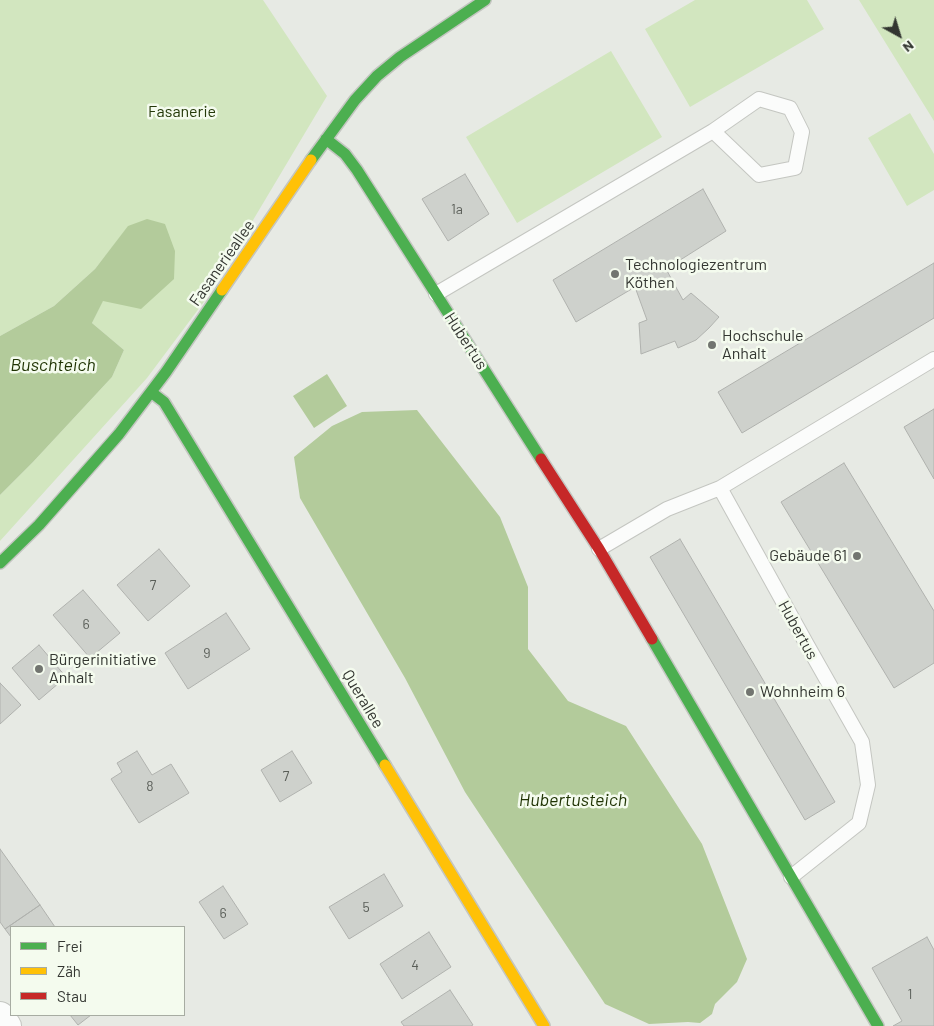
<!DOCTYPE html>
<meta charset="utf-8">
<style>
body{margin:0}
#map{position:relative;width:934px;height:1026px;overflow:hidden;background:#e7eae4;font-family:Barlow,sans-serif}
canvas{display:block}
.legend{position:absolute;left:10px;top:926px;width:175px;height:90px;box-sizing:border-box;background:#f4fbee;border:1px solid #a7aca2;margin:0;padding:6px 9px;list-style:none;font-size:15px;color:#333631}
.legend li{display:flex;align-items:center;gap:10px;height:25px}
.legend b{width:25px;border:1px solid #a7aca2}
.north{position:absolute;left:874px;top:10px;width:50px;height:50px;-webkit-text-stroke:4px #f4fbee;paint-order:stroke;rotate:141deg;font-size:14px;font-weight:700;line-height:20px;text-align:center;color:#333631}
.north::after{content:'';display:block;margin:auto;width:18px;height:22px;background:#333631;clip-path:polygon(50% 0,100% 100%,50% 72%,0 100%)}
</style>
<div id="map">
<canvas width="934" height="1026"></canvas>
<ul class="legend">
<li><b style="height:6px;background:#4caf50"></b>Frei</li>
<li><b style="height:6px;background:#ffc107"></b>Zäh</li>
<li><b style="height:6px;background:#c62828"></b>Stau</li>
</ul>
<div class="north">N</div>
</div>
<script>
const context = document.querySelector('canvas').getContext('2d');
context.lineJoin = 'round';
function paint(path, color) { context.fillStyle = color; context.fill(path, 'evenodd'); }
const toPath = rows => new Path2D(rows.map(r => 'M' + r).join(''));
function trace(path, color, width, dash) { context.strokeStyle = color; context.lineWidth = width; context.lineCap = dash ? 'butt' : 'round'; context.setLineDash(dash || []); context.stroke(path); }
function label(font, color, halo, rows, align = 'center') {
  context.font = font + ' Barlow,sans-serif'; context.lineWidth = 5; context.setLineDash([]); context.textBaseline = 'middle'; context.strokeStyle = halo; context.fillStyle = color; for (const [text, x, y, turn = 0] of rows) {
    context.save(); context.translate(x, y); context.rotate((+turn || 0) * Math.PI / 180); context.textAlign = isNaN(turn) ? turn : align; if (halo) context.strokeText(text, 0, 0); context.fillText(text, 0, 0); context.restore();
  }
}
const green = toPath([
 [0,0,263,0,327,96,206,299,147,378,0,541,0,495,33,462,112,377,124,350,92,323,103,300,129,226,95,269,54,306,0,336],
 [695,0,807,0,824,29,690,107,645,29],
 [859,0,934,0,934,121],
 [611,51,662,137,517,223,466,137],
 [910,113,934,154,934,190,907,206,868,138]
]);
const water = toPath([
 [147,219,165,224,175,251,174,279,141,309,103,301,92,323,124,350,112,377,33,462,0,495,0,336,54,306,95,269,128,226],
 [327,374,347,406,314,428,293,396],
 [417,410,500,517,528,587,528,649,568,701,626,726,702,844,747,959,737,982,715,1004,712,1014,700,1023,688,1022,649,1024,605,1004,465,792,405,678,300,498,294,457,332,426,362,412]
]);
const building = toPath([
 [465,174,489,214,448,241,422,199,465,174],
 [703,189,726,231,666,269,683,300,691,293,719,317,709,328,696,340,678,348,675,341,641,354,639,323,647,320,635,287,576,322,553,280,703,189],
 [934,263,934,318,742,433,718,392,934,263],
 [934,409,934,479,904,427,934,409],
 [844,463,934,611,934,663,894,688,781,502,844,463],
 [680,539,835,802,805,820,650,557,680,539],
 [159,549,190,586,148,621,117,585,159,549],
 [83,590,120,633,90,658,53,615,83,590],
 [226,613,250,649,188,689,165,653,226,613],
 [39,645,66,677,39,700,12,668,39,645],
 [0,683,21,705,0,724,0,683],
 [137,751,152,775,171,764,189,793,139,823,111,779,122,772,117,763,137,751],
 [292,751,312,783,280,802,261,770,292,751],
 [0,849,40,905,5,929,0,922,0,849],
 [384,874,403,906,349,939,329,907,384,874],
 [223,886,248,924,224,939,199,902,223,886],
 [40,905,55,927,11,927,11,937,5,929,40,905],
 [429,932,451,967,402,999,380,964,429,932],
 [927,937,934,950,934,1026,893,1026,902,1021,872,968,927,937],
 [450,990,473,1025,471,1026,404,1026,401,1022,450,990],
 [70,1015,91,1015,78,1025,70,1015]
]);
const lane = toPath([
 [436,294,713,131,759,175,795,168,802,132,790,108,759,99,713,131],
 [720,488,934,359],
 [599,549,667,509,720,488,806,643,862,742,868,785,859,823,791,877]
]);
const street = toPath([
 [0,1016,7,1026]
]);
const fast = toPath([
 [326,139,345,154,357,170,541,459],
 [311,160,355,100,377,76,400,57,485,0],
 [151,392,164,402,385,765],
 [0,563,39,525,119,434,166,372,222,290],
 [652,639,878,1026]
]);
const slow = toPath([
 [222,290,311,160],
 [385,765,544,1026]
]);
const jam = toPath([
 [541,459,599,549,652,639]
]);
const markers = [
 [615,274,5,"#727570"],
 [712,345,5,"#727570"],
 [857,556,5,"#727570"],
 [39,669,5,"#727570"],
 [750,692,5,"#727570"]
];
const numberNames = [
 ["1a",457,209],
 ["7",153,585],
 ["6",86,624],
 ["9",207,653],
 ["7",286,776],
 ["8",150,786],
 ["5",366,907],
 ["6",223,913],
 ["4",415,965],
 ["1",910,994]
];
const parkNames = [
 ["Fasanerie",182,112]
];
const streetNames = [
 ["Fasanerieallee",222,263,-55],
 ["Hubertus",466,341,57],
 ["Hubertus",798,630,61],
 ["Querallee",363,699,59]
];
const poiNames = [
 ["Technologiezentrum",625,265],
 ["Köthen",625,283],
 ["Hochschule",722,336],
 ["Anhalt",722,354],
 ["Gebäude 61",847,556,"right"],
 ["Bürgerinitiative",49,660],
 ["Anhalt",49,678],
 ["Wohnheim 6",760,692]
];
const waterNames = [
 ["Buschteich",53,365],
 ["Hubertusteich",573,800]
];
paint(green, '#d2e6bf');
paint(water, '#b3cb9b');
paint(building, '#ced1cc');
trace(building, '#b0b2ae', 1);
trace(lane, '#c4c6c1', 16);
trace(street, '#c4c6c1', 30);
trace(fast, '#c4c6c1', 14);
trace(slow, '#c4c6c1', 14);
trace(jam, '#c4c6c1', 14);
trace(lane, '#fbfcfb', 14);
trace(street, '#fbfcfb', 28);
trace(fast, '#4caf50', 11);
trace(slow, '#ffc107', 11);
trace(jam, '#c62828', 11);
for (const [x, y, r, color] of markers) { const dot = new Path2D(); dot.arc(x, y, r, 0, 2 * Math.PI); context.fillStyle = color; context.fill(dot); trace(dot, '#f4fbee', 2); }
label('14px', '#5a5e58', null, numberNames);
label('16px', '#243909', '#f4fbee', parkNames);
label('16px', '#333631', '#f4fbee', streetNames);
label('16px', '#333631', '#f4fbee', poiNames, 'left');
label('italic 18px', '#1f3303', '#f4fbee', waterNames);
</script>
